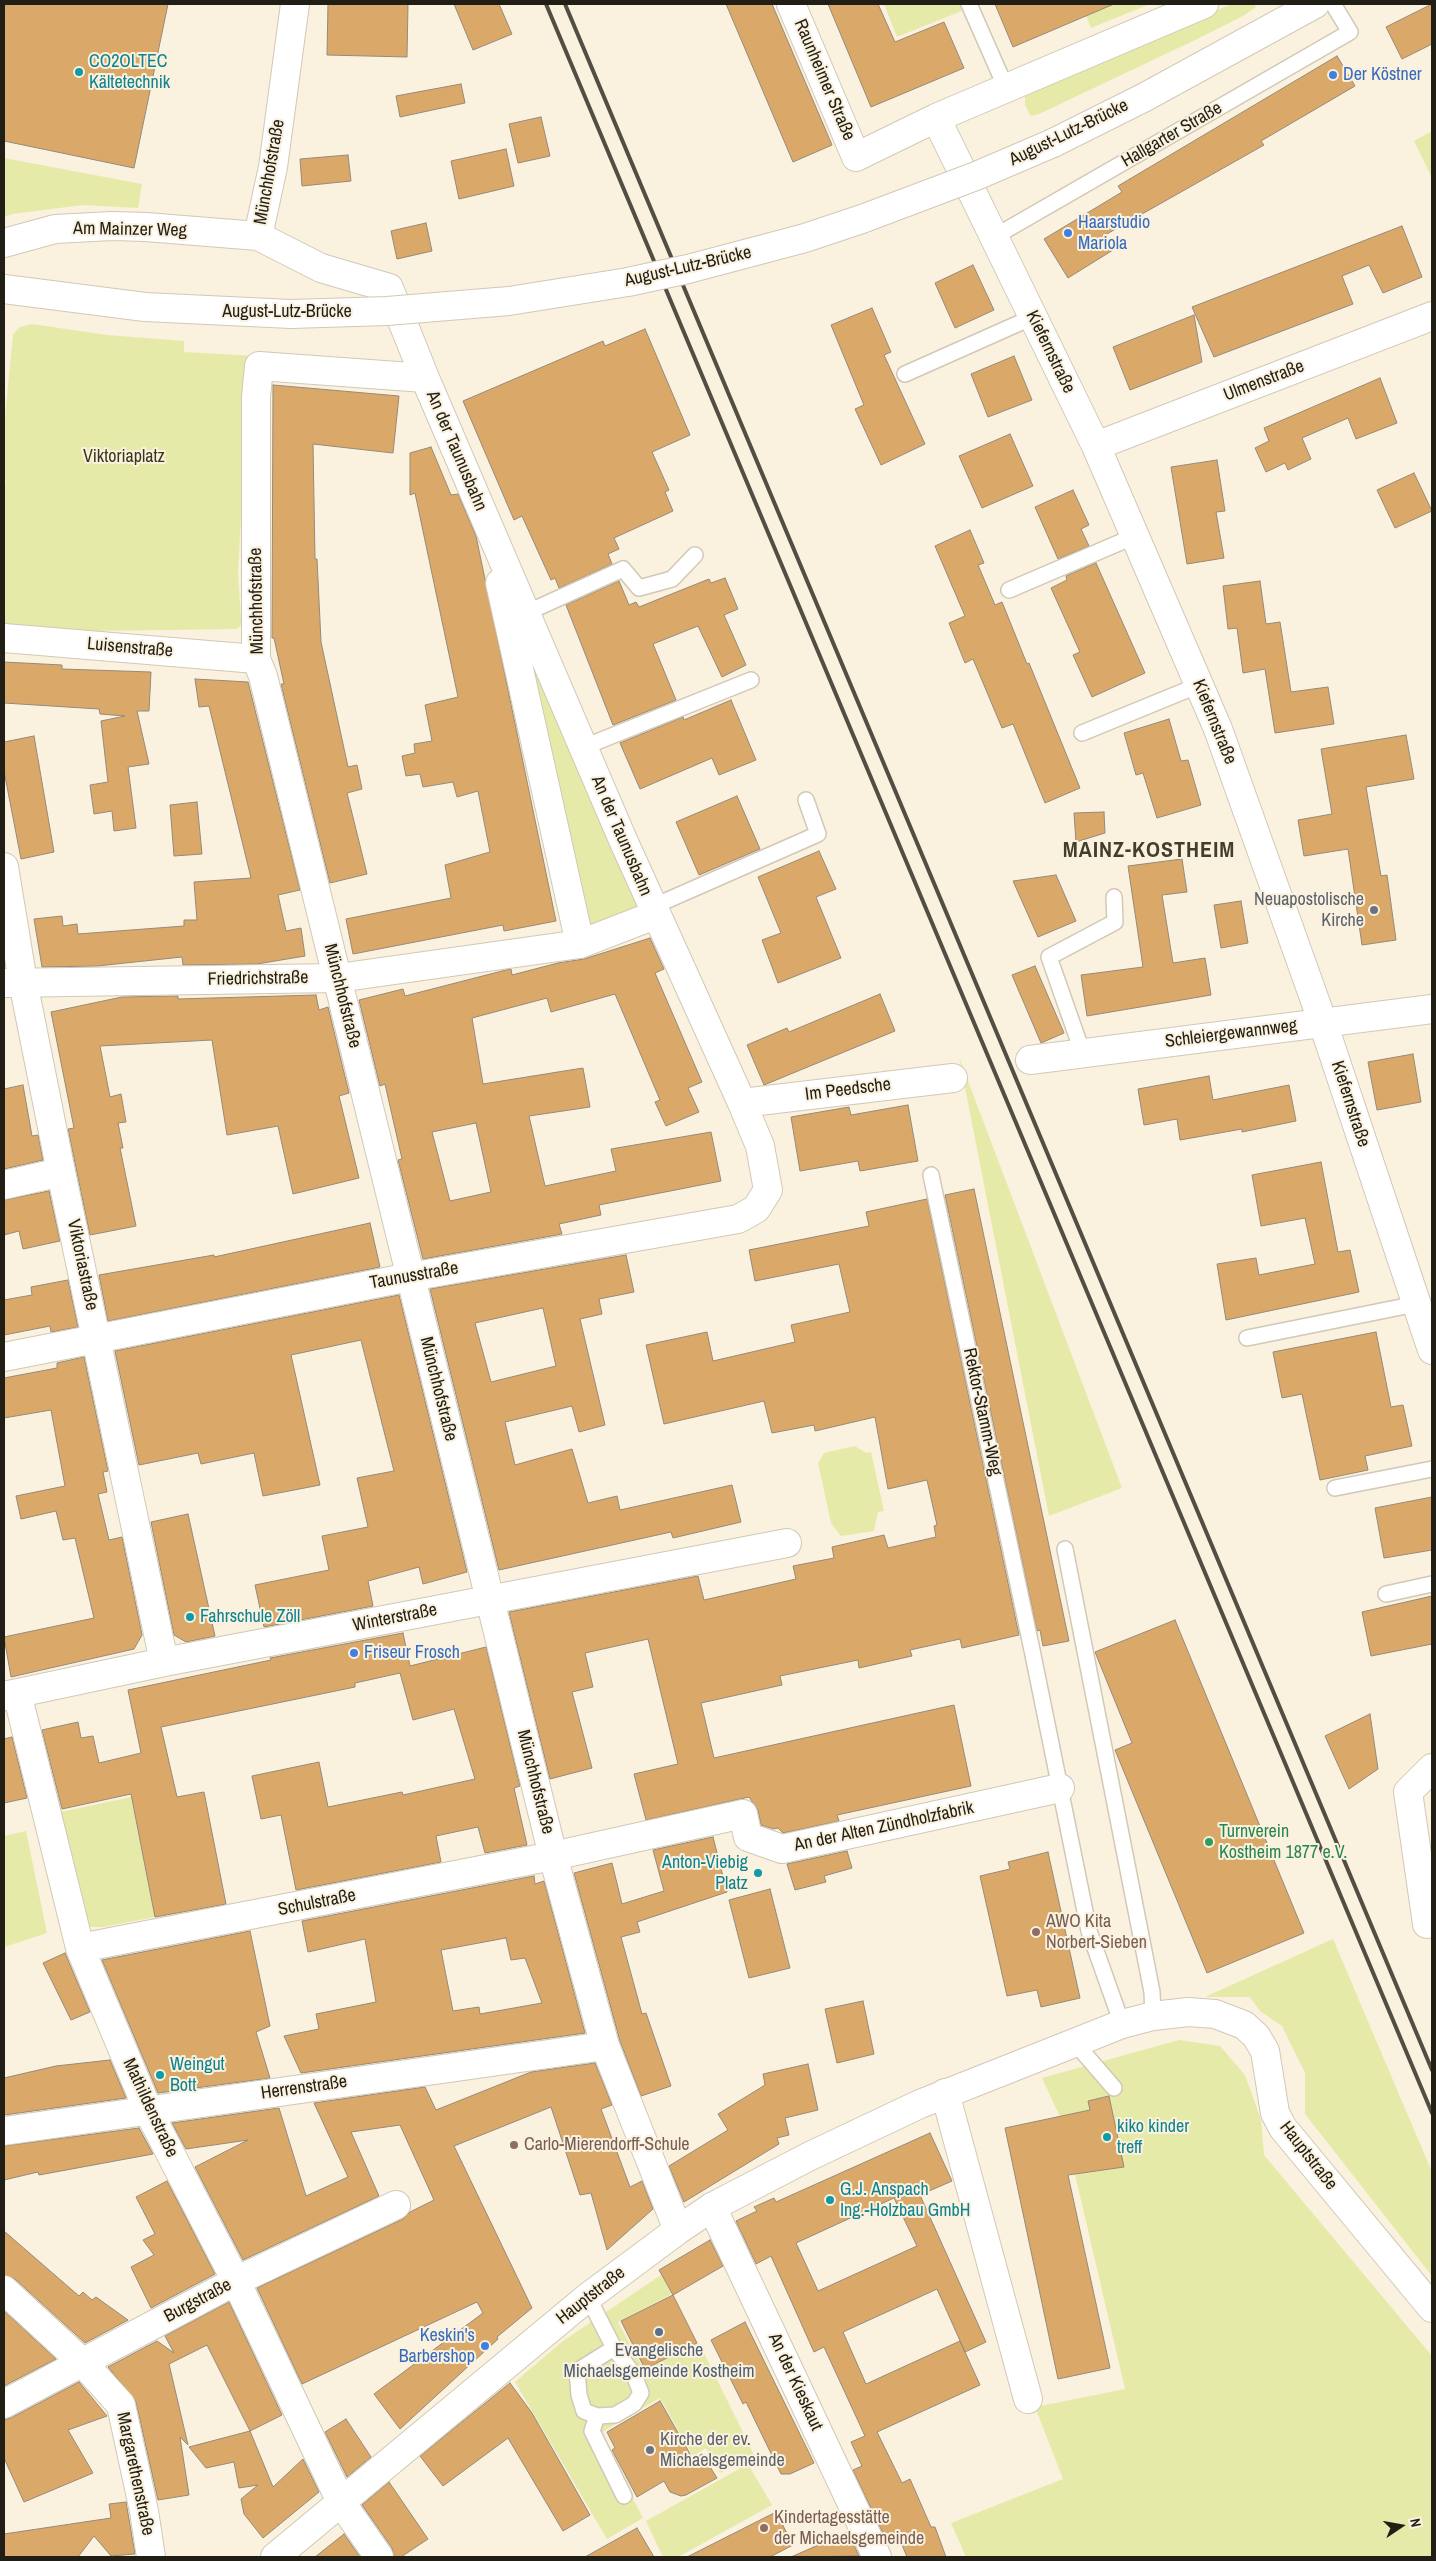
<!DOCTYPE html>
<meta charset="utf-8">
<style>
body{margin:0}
#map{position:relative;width:1436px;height:2561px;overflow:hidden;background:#faf1de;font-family:"Archivo Narrow",sans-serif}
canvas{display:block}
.frame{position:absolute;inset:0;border:5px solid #211e16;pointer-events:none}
.north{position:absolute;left:1376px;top:2501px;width:50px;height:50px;-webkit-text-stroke:4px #faf1de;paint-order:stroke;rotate:78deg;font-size:14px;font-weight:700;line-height:20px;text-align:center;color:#211e16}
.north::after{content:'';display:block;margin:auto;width:18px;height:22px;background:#211e16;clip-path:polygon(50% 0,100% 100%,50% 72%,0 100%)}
</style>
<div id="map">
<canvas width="1436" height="2561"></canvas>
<div class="frame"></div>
<div class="north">N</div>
</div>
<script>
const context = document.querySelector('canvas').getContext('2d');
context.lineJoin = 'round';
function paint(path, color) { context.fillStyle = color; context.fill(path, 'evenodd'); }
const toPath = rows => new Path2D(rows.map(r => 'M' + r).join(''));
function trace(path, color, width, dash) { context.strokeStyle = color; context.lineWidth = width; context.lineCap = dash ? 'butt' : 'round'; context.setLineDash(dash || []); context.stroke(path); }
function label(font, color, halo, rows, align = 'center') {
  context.font = font + ' "Archivo Narrow",sans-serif'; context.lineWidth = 4; context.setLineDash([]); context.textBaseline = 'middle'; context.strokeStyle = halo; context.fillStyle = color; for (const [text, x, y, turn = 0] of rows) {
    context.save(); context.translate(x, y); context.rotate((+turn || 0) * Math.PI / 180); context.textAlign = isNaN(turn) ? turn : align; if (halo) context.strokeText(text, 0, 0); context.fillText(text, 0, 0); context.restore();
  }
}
const green = toPath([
 [884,4,979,4,897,37],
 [1081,4,1150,4,1091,28],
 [1232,4,1254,4,1256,7,1243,16,1193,41,1039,114,1031,116,1025,105,1025,94,1101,58],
 [1432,131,1432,178,1414,141],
 [4,158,142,184,138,208,83,205,12,214,4,217],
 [32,324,107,335,184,341,184,352,255,356,243,481,238,572,241,619,241,625,237,629,17,632,4,628,4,492,6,481,4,480,4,428,13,334,20,327],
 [487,523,655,915,580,944],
 [959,1057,1122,1488,1049,1516],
 [855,1446,866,1453,871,1452,884,1511,878,1512,874,1531,841,1536,831,1523,818,1463,824,1453],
 [131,1797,155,1917,104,1927,89,1927,61,1812],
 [26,1831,47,1933,4,1947,4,1836],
 [1333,1939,1432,2172,1432,2276,1305,2114,1305,2073,1282,2026,1260,2011,1250,1997,1205,1997],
 [1179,2040,1220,2046,1245,2075,1261,2120,1264,2155,1432,2356,1432,2557,966,2557,951,2523,1063,2479,1035,2407,1125,2389,1063,2123,1042,2078],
 [661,2275,672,2294,618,2322,644,2370,699,2343,754,2455,720,2473,706,2448,693,2456,660,2398,599,2434,643,2518,607,2539,515,2382,563,2341],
 [748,2464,772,2505,678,2557,663,2557,646,2521]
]);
const building = toPath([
 [4,4,168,4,134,168,4,141,4,4],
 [328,4,408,4,407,57,327,55,328,4],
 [454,4,499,4,512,34,473,50,454,4],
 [726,4,772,4,832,145,793,162,726,4],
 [828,4,878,4,895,42,944,22,964,68,871,107,828,4],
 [995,4,1114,4,1013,47,995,4],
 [1432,4,1432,44,1402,59,1386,27,1432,4],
 [1337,56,1355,86,1261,141,1264,145,1105,235,1113,250,1068,278,1044,239,1122,192,1118,186,1337,56],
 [461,84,465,103,400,117,396,96,461,84],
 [541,117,550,156,518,163,509,124,541,117],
 [506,149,514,186,459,199,451,161,506,149],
 [348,155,351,181,302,186,300,159,348,155],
 [426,223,432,251,397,259,391,231,426,223],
 [1402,226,1422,277,1383,293,1369,265,1342,276,1353,304,1214,357,1192,307,1402,226],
 [973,265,994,310,955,328,935,283,973,265],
 [872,308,891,352,884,355,925,444,881,465,855,409,864,405,831,325,872,308],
 [1194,315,1202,362,1130,390,1113,347,1194,315],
 [645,329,690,435,652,452,669,490,665,492,673,511,614,538,619,549,608,554,612,564,559,588,555,578,551,580,522,516,514,520,463,401,603,341,605,346,645,329],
 [1014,356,1032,400,988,417,971,374,1014,356],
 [1380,378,1397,423,1356,439,1348,418,1302,438,1311,459,1288,470,1285,463,1266,472,1255,448,1269,441,1264,428,1380,378],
 [273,385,399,396,393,453,313,444,315,559,317,559,321,642,348,767,357,765,362,789,347,793,367,874,330,883,281,684,284,684,274,638,272,638,273,385],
 [1010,434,1033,486,982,508,959,456,1010,434],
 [431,447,451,495,458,494,476,536,556,921,504,931,503,925,353,954,346,919,451,898,445,865,490,852,478,791,457,797,453,782,423,787,420,774,406,776,402,756,415,753,414,744,432,741,425,705,458,697,415,493,410,495,410,453,431,447],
 [1217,460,1225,511,1216,512,1224,558,1187,564,1171,467,1217,460],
 [1414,473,1432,511,1395,528,1377,490,1414,473],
 [1073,490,1089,525,1081,529,1089,546,1058,559,1035,507,1073,490],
 [970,530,984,563,978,565,995,605,1002,602,1027,664,1029,663,1080,788,1045,803,1013,724,1002,728,973,659,965,663,949,623,965,616,935,546,970,530],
 [1096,563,1145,673,1092,697,1073,655,1080,652,1051,588,1067,580,1066,576,1096,563],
 [725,578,738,609,724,615,746,665,722,677,698,626,653,644,676,700,613,725,566,605,619,581,629,605,636,602,639,607,709,579,711,583,725,578],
 [1260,581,1266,624,1280,622,1291,692,1328,687,1334,724,1275,733,1265,669,1243,673,1237,628,1228,629,1223,586,1260,581],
 [4,662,62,665,62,669,151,672,149,711,137,711,149,764,128,767,136,828,114,831,112,811,94,814,90,785,108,782,101,721,125,716,100,714,99,709,4,703,4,662],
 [195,679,248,682,300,890,278,895,286,931,301,928,305,956,257,964,183,965,182,957,97,966,42,967,34,919,62,916,63,926,77,924,78,934,184,926,184,920,197,920,194,882,251,878,209,706,199,707,195,679],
 [731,700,756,760,719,775,712,758,640,789,620,743,683,717,684,720,731,700],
 [1169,719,1181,761,1188,760,1201,805,1157,818,1143,773,1136,775,1124,733,1169,719],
 [1406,735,1414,779,1366,787,1381,876,1387,875,1396,940,1362,945,1348,849,1304,856,1298,820,1332,814,1321,749,1406,735],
 [34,736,54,852,21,859,4,771,4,742,34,736],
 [737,796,760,849,699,875,676,822,737,796],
 [197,802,202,854,174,856,170,805,197,802],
 [1104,812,1105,833,1076,842,1074,813,1104,812],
 [819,851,836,889,816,897,841,958,778,983,762,940,781,933,758,877,819,851],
 [1182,859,1187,892,1162,895,1173,963,1205,958,1211,995,1087,1016,1081,975,1143,967,1128,866,1182,859],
 [1056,875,1076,921,1038,937,1013,881,1056,875],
 [1241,901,1248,943,1221,948,1214,905,1241,901],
 [650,938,664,969,655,973,702,1082,688,1088,699,1112,666,1126,655,1102,660,1100,615,994,551,1012,547,998,472,1018,483,1084,583,1068,590,1107,529,1116,545,1186,616,1171,611,1149,711,1132,721,1181,599,1205,601,1215,559,1224,562,1234,423,1259,398,1160,402,1159,385,1084,380,1086,359,1000,403,989,405,996,502,971,511,969,512,975,558,963,584,959,650,938],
 [476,1123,491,1192,450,1201,432,1132,476,1123],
 [1035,966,1064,1033,1041,1043,1012,975,1035,966],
 [880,994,895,1031,764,1085,747,1045,787,1028,789,1032,880,994],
 [316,995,319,1010,328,1007,349,1093,339,1096,359,1178,293,1194,278,1126,227,1135,212,1040,100,1046,110,1097,121,1094,126,1122,118,1123,123,1148,120,1148,136,1226,90,1235,68,1129,74,1128,51,1012,122,997,178,996,178,999,316,995],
 [1413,1054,1421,1102,1377,1110,1368,1062,1413,1054],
 [1209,1076,1213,1100,1289,1085,1296,1121,1242,1132,1242,1129,1180,1140,1177,1119,1144,1125,1138,1089,1209,1076],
 [23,1085,32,1136,38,1135,43,1160,4,1169,4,1089,23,1085],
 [908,1105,918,1161,860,1171,858,1161,800,1171,791,1117,849,1107,851,1115,908,1105],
 [1321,1162,1338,1252,1350,1250,1359,1292,1226,1320,1217,1264,1256,1258,1259,1275,1315,1264,1305,1218,1261,1226,1252,1175,1321,1162],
 [974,1189,1069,1641,1043,1646,1040,1630,1037,1631,945,1195,974,1189],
 [49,1191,60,1241,23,1249,19,1231,4,1235,4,1200,49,1191],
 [927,1199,1019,1635,962,1648,960,1639,910,1650,912,1656,859,1668,858,1660,780,1676,782,1685,701,1703,714,1758,954,1705,971,1786,837,1815,839,1821,783,1833,778,1828,774,1829,761,1825,758,1810,749,1797,646,1820,634,1774,678,1764,648,1639,585,1653,593,1687,572,1692,592,1768,550,1779,509,1612,698,1576,704,1600,796,1579,793,1566,834,1558,832,1547,884,1535,888,1548,936,1537,934,1526,937,1525,927,1480,888,1489,875,1417,815,1431,814,1425,772,1433,764,1401,664,1424,646,1345,707,1332,713,1361,795,1342,791,1325,850,1312,839,1264,755,1281,749,1250,869,1226,866,1212,927,1199],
 [370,1223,380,1267,108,1321,99,1275,214,1255,214,1257,370,1223],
 [626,1255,634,1292,599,1299,602,1314,580,1319,605,1425,579,1432,572,1406,505,1422,515,1465,572,1449,588,1503,617,1496,620,1510,732,1485,741,1522,673,1538,671,1532,499,1570,430,1289,626,1255],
 [543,1308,556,1366,491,1382,475,1323,543,1308],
 [68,1280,78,1327,51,1332,50,1326,4,1335,4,1300,32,1295,31,1287,68,1280],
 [399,1295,467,1572,423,1584,419,1567,368,1581,373,1606,264,1627,255,1585,329,1570,322,1536,368,1527,357,1478,394,1471,361,1340,291,1355,320,1485,263,1496,254,1453,201,1464,198,1453,139,1465,115,1351,399,1295],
 [1376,1332,1391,1407,1403,1405,1412,1446,1365,1456,1368,1470,1320,1480,1302,1394,1282,1398,1273,1352,1376,1332],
 [84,1357,108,1471,103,1472,107,1492,98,1494,109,1540,122,1537,142,1635,134,1649,11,1677,4,1637,94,1618,75,1538,63,1540,56,1511,21,1519,16,1496,65,1486,51,1410,4,1418,4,1378,57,1368,57,1363,84,1357],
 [1432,1497,1432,1550,1384,1558,1375,1508,1432,1497],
 [188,1514,215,1636,186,1642,174,1635,151,1522,188,1514],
 [1432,1596,1432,1644,1371,1656,1362,1612,1432,1596],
 [1175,1620,1304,1933,1207,1973,1115,1750,1132,1743,1095,1652,1175,1620],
 [403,1633,410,1666,486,1647,520,1786,514,1788,527,1845,485,1853,478,1827,436,1836,441,1862,296,1890,281,1815,261,1819,252,1776,319,1762,328,1807,402,1792,403,1795,475,1779,454,1709,413,1720,400,1673,355,1683,355,1687,161,1727,177,1797,204,1792,226,1904,155,1917,131,1794,62,1809,42,1730,78,1722,81,1738,93,1736,99,1763,141,1753,128,1690,271,1660,270,1658,403,1633],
 [1370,1714,1378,1769,1349,1789,1325,1736,1370,1714],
 [12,1737,27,1798,4,1803,4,1739,12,1737],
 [713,1837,727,1892,637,1922,640,1932,621,1937,642,2014,646,2013,671,2086,641,2096,620,2041,574,1873,612,1863,622,1904,664,1891,653,1850,713,1837],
 [847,1851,852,1868,824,1876,826,1882,795,1890,787,1864,847,1851],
 [1048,1852,1080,1998,1041,2007,1037,1990,1007,1996,980,1876,1010,1869,1008,1862,1048,1852],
 [534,1876,535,1884,544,1881,585,2033,301,2073,284,2036,319,2029,316,2014,376,2002,365,1939,308,1952,302,1921,534,1876],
 [506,1938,511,1960,525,1958,542,2003,480,2014,479,2007,453,2011,441,1950,506,1938],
 [770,1889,790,1968,749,1978,729,1900,770,1889],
 [250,1931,270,2026,256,2032,270,2078,158,2093,102,1960,250,1931],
 [65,1953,90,2012,71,2020,43,1963,65,1953],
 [863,2001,874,2054,837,2063,825,2009,863,2001],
 [110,2060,126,2098,4,2115,4,2078,56,2066,110,2060],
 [595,2063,612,2105,601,2109,630,2187,642,2181,653,2209,607,2250,591,2193,580,2195,551,2107,454,2146,532,2308,497,2337,498,2339,400,2429,374,2394,483,2313,477,2302,302,2384,257,2288,403,2219,410,2212,434,2200,400,2125,351,2132,379,2196,243,2260,195,2167,248,2140,186,2149,172,2123,279,2108,306,2196,348,2177,314,2103,425,2087,436,2110,531,2072,595,2063],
 [808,2064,818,2110,785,2118,789,2135,777,2138,779,2144,684,2202,669,2166,728,2130,718,2114,765,2085,763,2074,808,2064],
 [1109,2096,1124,2167,1068,2175,1110,2368,1058,2379,1005,2128,1090,2110,1088,2101,1109,2096],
 [139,2128,153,2154,39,2175,38,2172,4,2180,4,2146,139,2128],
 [930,2133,952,2181,920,2195,986,2342,965,2352,937,2289,843,2332,866,2384,960,2341,980,2385,877,2432,902,2483,910,2479,931,2527,935,2527,946,2557,907,2557,900,2540,888,2544,853,2470,862,2466,851,2442,865,2436,824,2347,814,2352,771,2256,756,2264,736,2221,757,2211,754,2207,774,2198,776,2202,930,2133],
 [894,2198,917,2246,818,2291,796,2243,894,2198],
 [167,2181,215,2274,151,2308,131,2267,154,2255,143,2240,155,2234,136,2197,167,2181],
 [4,2231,79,2296,83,2292,92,2300,96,2297,128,2320,85,2343,15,2279,4,2275,4,2231],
 [710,2240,723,2266,673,2295,659,2270,710,2240],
 [673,2295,697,2343,645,2369,621,2321,673,2295],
 [229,2302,282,2415,250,2431,207,2345,169,2364,188,2445,180,2437,189,2495,158,2500,136,2402,108,2367,157,2341,174,2353,165,2336,229,2302],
 [4,2311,56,2359,4,2386,4,2311],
 [745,2322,814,2463,790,2474,781,2474,746,2402,743,2404,711,2340,745,2322],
 [79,2382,107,2416,68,2430,93,2473,24,2502,4,2458,4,2420,11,2418,79,2382],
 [510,2383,532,2413,590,2515,563,2531,508,2438,443,2486,420,2456,510,2383],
 [660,2401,693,2459,702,2454,717,2478,686,2495,681,2496,670,2492,664,2481,637,2497,612,2450,615,2448,607,2432,660,2401],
 [346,2419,371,2457,347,2477,325,2432,346,2419],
 [250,2431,273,2487,303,2459,319,2492,263,2538,244,2514,241,2499,258,2485,239,2488,234,2462,206,2468,189,2447,250,2431],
 [389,2482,428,2539,401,2557,394,2557,392,2548,362,2505,389,2482],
 [126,2502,135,2554,111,2556,94,2536,78,2557,4,2557,4,2534,111,2518,109,2504,126,2502],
 [776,2512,793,2545,770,2557,687,2557,776,2512],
 [637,2528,654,2557,585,2557,637,2528],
 [848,2532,859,2556,791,2557,848,2532],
 [344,2534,360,2557,315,2557,344,2534]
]);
const lane = toPath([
 [969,4,1006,88],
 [994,237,1350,32,1333,4],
 [905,374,1033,317],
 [1009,590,1135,536],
 [526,613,623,569,639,588,672,579,695,555],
 [1082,733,1199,685],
 [584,747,751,680],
 [652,907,818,834,806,800],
 [1083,1054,1049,957,1115,922,1114,897],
 [931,1175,1032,1650,1089,1931,1122,2024],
 [1247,1338,1416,1304],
 [1335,1488,1432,1469],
 [1065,1549,1152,1992,1153,2016],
 [1386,1594,1432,1584],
 [1076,2044,1114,2088],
 [588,2297,614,2348,634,2375,641,2393,634,2404,615,2415,597,2416,592,2431,624,2496],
 [597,2416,584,2411,579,2395,577,2371,614,2348]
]);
const street = toPath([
 [791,4,856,157,936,118,1204,4],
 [936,118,1096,446,1218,729,1323,1023,1432,1350],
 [258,236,273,167,295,4],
 [4,243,55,229,112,226,146,227,258,236,321,268,389,288,425,378,623,840,742,1103,760,1146,768,1190,756,1209,738,1219,410,1277,4,1357],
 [1096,446,1432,316],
 [500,583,580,944],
 [256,659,256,397,259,366,425,378],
 [4,867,23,982,61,1172,164,1662],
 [4,983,338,978,580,944,655,915],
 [1030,1060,1432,1009],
 [742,1103,953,1078],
 [4,1185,61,1172],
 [17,1693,80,1948,148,2110,236,2281,341,2502,379,2557],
 [4,1696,164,1662,787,1543],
 [1427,1924,1408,1792,1432,1768],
 [80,1948,553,1856,743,1814,748,1837,782,1849,1060,1788],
 [945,2093,1028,2399],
 [4,2131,605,2046],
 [712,2207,877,2557],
 [4,2290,84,2364,121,2405,144,2511,151,2557],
 [4,2404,236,2281,396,2205]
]);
const secondary = toPath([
 [1053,143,1145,97,1315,4],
 [4,289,145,307,291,314],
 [4,638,256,659,263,676,553,1856,605,2046,678,2230],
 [275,2557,588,2297,678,2230,712,2207,810,2156,920,2104,1122,2024,1153,2016,1188,2012,1215,2014,1244,2025,1256,2036,1265,2051,1275,2113,1283,2128,1432,2308]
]);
const rail = toPath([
 [546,4,1432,2113],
 [565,4,1432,2070]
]);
const secondaryBridge = toPath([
 [291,314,387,311,509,301,628,282,688,269,805,238,862,219,976,176,1053,143]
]);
const markers = [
 [79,72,5,"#0f9aa8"],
 [1333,75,5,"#3f7fe0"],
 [1068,233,5,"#3f7fe0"],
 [1374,910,5,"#6b7280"],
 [190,1617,5,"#0f9aa8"],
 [354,1653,5,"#3f7fe0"],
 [1209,1842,5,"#2e9e5b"],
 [758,1873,5,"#0f9aa8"],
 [1036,1932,5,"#8d6e63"],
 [160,2075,5,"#0f9aa8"],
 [1107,2137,5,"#0f9aa8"],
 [514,2145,5,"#8d6e63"],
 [830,2200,5,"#0f9aa8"],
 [659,2332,5,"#5c6f8a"],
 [485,2346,5,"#3f7fe0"],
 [650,2450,5,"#6b7280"],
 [764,2528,5,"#8d6e63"]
];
const cultureNames = [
 ["CO2OLTEC",89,62],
 ["Kältetechnik",89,83],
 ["Fahrschule Zöll",200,1617],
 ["Anton-Viebig",748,1863,"right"],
 ["Platz",748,1884,"right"],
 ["Weingut",170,2065],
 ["Bott",170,2086],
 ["kiko kinder",1117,2127],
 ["treff",1117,2148],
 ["G.J. Anspach",840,2190],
 ["Ing.-Holzbau GmbH",840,2211]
];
const shopNames = [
 ["Der Köstner",1343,75],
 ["Haarstudio",1078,223],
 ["Mariola",1078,244],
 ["Friseur Frosch",364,1653],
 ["Keskin's",475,2336,"right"],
 ["Barbershop",475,2357,"right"]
];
const streetNames = [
 ["Raunheimer Straße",824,80,67],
 ["August-Lutz-Brücke",1069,133,-26],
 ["Hallgarter Straße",1172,135,-30],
 ["Münchhofstraße",270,172,-80],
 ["Am Mainzer Weg",130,230,1],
 ["August-Lutz-Brücke",688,267,-13],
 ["August-Lutz-Brücke",287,312],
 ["Kiefernstraße",1050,352,64],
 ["Ulmenstraße",1264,381,-21],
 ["An der Taunusbahn",456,451,67],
 ["Münchhofstraße",257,601,-91],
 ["Luisenstraße",130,648,5],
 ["Kiefernstraße",1214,722,68],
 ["An der Taunusbahn",621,836,67],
 ["Friedrichstraße",258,979,-1],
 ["Münchhofstraße",342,996,76],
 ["Schleiergewannweg",1231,1034,-7],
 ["Im Peedsche",848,1090,-7],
 ["Kiefernstraße",1350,1104,72],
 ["Viktoriastraße",82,1265,78],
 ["Taunusstraße",414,1276,-10],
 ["Münchhofstraße",438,1389,76],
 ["Rektor-Stamm-Weg",982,1412,78],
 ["Winterstraße",395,1618,-11],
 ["Münchhofstraße",535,1782,76],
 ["An der Alten Zündholzfabrik",884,1827,-12],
 ["Schulstraße",317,1903,-11],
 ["Herrenstraße",304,2088,-8],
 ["Mathildenstraße",150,2108,65],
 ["Hauptstraße",1308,2156,52],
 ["Hauptstraße",591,2296,-38],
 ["Burgstraße",198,2301,-28],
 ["An der Kieskaut",795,2382,65],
 ["Margarethenstraße",135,2474,78]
];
const parkNames = [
 ["Viktoriaplatz",124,457]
];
const worshipNames = [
 ["Neuapostolische",1364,900],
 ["Kirche",1364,921],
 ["Kirche der ev.",660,2440,"left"],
 ["Michaelsgemeinde",660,2461,"left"]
];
const leisureNames = [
 ["Turnverein",1219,1832],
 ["Kostheim 1877 e.V.",1219,1853]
];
const educationNames = [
 ["AWO Kita",1046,1922],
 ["Norbert-Sieben",1046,1943],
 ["Carlo-Mierendorff-Schule",524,2145],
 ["Kindertagesstätte",774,2518],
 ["der Michaelsgemeinde",774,2539]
];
const serviceNames = [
 ["Evangelische",659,2351],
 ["Michaelsgemeinde Kostheim",659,2372]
];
const districtNames = [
 ["MAINZ-KOSTHEIM",1149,851]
];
paint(green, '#e6eaa9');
paint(building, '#daa969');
trace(building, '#968979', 1);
trace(lane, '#d1c9b6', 18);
trace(street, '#d1c9b6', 30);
trace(secondary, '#d1c9b6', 30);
trace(lane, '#fff', 15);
trace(street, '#fff', 28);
trace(secondary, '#fff', 28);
trace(rail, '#534e44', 4);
trace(secondaryBridge, '#d1c9b6', 30, []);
trace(secondaryBridge, '#fff', 28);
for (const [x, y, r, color] of markers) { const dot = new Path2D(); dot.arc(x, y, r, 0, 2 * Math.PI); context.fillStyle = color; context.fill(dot); trace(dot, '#faf1de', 2); }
label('18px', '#0d838f', '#faf1de', cultureNames, 'left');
label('18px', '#366cbe', '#faf1de', shopNames, 'left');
label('18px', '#211e16', '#faf1de', streetNames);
label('18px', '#373817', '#faf1de', parkNames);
label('18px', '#5b616d', '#faf1de', worshipNames, 'right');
label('18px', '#27864d', '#faf1de', leisureNames, 'left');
label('18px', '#785e54', '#faf1de', educationNames, 'left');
label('18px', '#4e5e75', '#faf1de', serviceNames);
context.letterSpacing = '1px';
label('bold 22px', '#433d2d', '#faf1de', districtNames);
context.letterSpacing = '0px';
</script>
